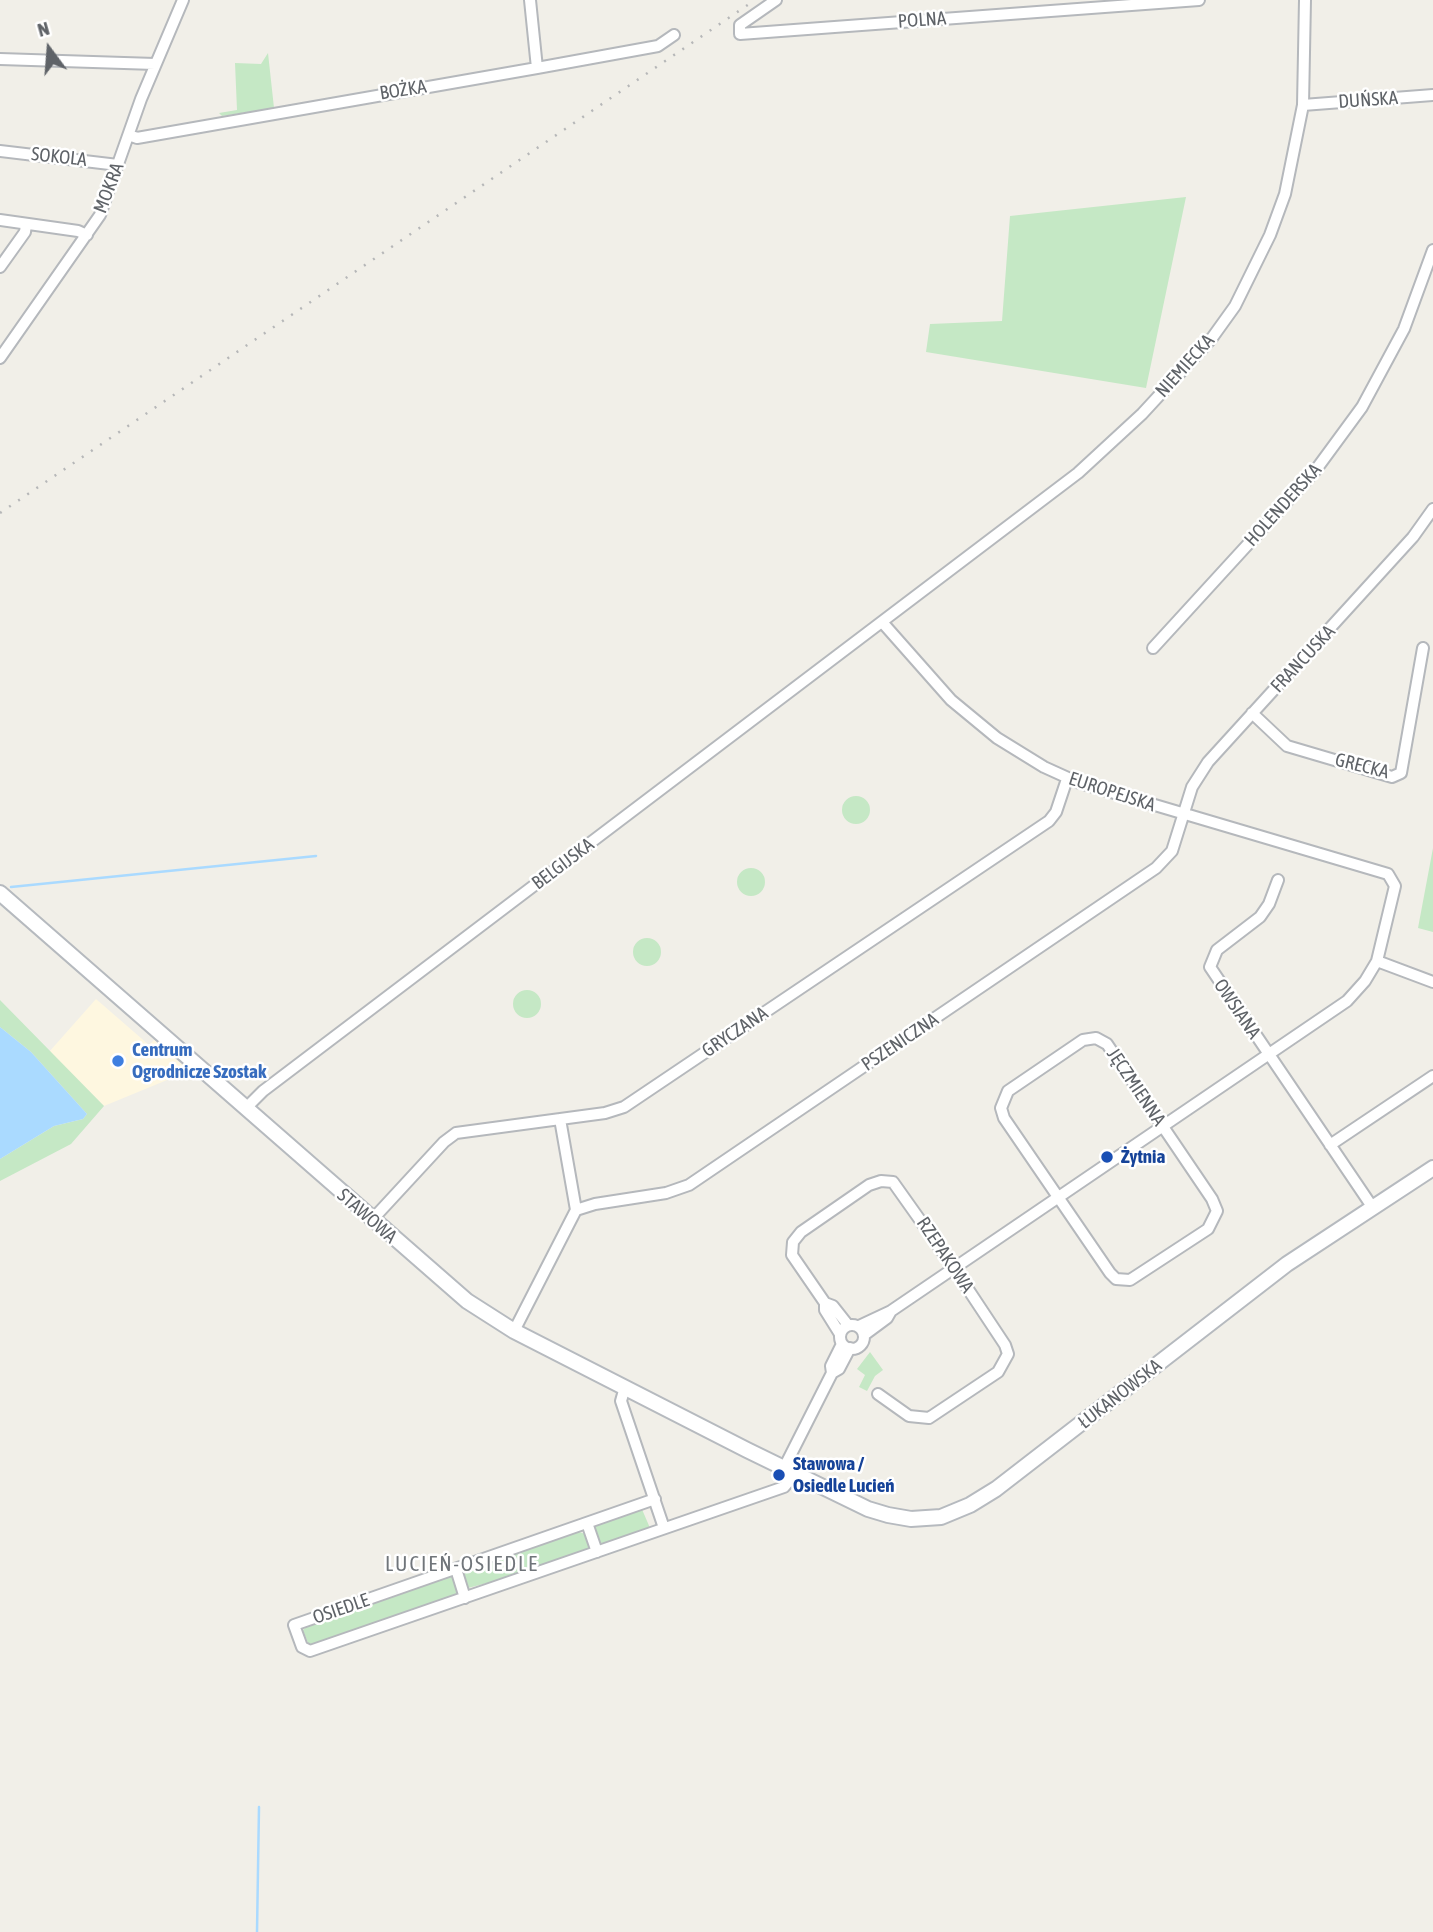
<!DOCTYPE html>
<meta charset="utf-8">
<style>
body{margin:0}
#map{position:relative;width:1433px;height:1932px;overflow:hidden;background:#f1efe8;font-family:"Asap Condensed",sans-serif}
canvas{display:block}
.north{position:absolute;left:14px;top:14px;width:70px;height:70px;-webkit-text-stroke:5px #fff;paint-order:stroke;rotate:344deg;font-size:19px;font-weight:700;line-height:28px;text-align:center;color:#5f6368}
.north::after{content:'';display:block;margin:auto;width:24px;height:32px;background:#5f6368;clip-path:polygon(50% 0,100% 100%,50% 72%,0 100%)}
</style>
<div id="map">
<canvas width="1433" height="1932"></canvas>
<div class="north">N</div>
</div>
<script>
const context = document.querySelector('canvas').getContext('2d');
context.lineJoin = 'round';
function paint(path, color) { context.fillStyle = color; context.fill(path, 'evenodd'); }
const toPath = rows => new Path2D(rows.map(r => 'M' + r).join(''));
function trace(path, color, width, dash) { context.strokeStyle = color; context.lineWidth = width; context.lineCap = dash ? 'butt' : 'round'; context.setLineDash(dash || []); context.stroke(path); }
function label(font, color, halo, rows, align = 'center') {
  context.font = font + ' "Asap Condensed",sans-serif'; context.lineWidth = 5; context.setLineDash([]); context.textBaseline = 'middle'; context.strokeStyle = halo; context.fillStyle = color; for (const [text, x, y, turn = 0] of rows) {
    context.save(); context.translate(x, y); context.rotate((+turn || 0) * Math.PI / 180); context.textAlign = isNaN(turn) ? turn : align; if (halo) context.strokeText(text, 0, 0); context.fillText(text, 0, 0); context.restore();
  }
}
const commercial = toPath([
 [96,999,149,1045,154,1040,189,1071,104,1106,49,1052]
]);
const green = toPath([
 [268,53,274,108,222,116,219,113,237,110,235,63,261,64],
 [1186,197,1146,388,926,352,930,324,1002,321,1010,216],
 '842 810a14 14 0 1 1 28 0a14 14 0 1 1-28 0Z',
 [1433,848,1433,932,1418,928],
 '737 882a14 14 0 1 1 28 0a14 14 0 1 1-28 0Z',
 '633 952a14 14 0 1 1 28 0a14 14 0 1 1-28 0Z',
 '513 1004a14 14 0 1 1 28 0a14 14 0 1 1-28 0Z',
 [0,1000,104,1106,71,1144,0,1181,0,1159,54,1126,83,1119,87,1114,31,1052,0,1027],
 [870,1352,883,1370,875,1376,867,1391,859,1387,865,1375,857,1369],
 [641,1507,650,1528,627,1539,623,1536,601,1544,599,1542,595,1531,596,1524],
 [574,1530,585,1534,589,1547,585,1553,539,1569,534,1567,519,1572,516,1577,492,1586,487,1583,468,1588,464,1575,466,1569,519,1553,521,1549,553,1538,557,1540,573,1534],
 [447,1575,454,1578,458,1594,410,1614,405,1612,390,1617,387,1622,346,1637,341,1634,325,1640,323,1645,311,1646,308,1643,303,1630,311,1622,315,1624,330,1619,333,1614,376,1599,381,1601,405,1593,408,1588]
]);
const water = toPath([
 [0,1027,31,1052,87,1114,83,1119,54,1126,0,1159]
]);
const stream = toPath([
 [11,887,316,856],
 [257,1932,259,1807]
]);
const street = toPath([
 [530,0,537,68],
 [776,0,740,25,740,34,1199,0],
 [0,59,155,64],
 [1303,105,1433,95],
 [129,135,137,138,537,68,658,46,674,35],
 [0,151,118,165],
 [0,220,78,231,87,235],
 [0,267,25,232,26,224],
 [0,358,100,215,141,99,183,0],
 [1153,648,1315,471,1362,407,1404,329,1433,250],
 [1252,713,1287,746,1392,777,1401,773,1423,648],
 [1278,880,1269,904,1260,917,1217,950,1210,967,1373,1208],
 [1377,961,1433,982],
 [1096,1038,1107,1044,1212,1199,1217,1211,1208,1229,1130,1280,1116,1279,1110,1273,1004,1118,1001,1108,1008,1091,1083,1040,1096,1038],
 [245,1109,263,1091,1078,473,1142,414,1212,338,1235,306,1270,235,1285,194,1303,105,1305,0],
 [1330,1145,1433,1076],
 [576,1210,595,1204,666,1193,689,1185,1156,868,1172,851,1192,787,1208,762,1413,537,1433,509],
 [371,1221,444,1142,456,1133,605,1113,624,1107,1049,821,1056,812,1067,779],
 [825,1303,833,1306,848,1325],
 '840 1337a12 12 0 1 1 24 0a12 12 0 1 1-24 0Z',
 [859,1326,891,1311,1347,1001,1365,981,1377,961,1395,886,1388,874,1077,782,1044,767,997,738,951,700,882,622],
 [514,1331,576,1210,560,1119],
 [840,1334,825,1310,825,1303,792,1255,793,1242,801,1232,869,1185,881,1181,893,1182,954,1268,1005,1345,1008,1354,998,1372,929,1418,909,1416,878,1394],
 [864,1335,887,1318,891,1311],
 [832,1373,839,1369,850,1348],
 [625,1387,621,1401,664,1528],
 [784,1468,832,1373,831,1366,842,1344],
 [655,1499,294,1625,302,1647,310,1651,784,1487,795,1474],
 [587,1523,597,1552],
 [456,1569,465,1598]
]);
const secondary = toPath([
 [0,893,467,1301,514,1331,747,1450,868,1509,888,1515,911,1519,941,1517,970,1505,996,1489,1287,1264,1433,1168]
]);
const rail = toPath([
 [0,513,755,0]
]);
const markers = [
 [118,1061,7,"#3f7fe0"],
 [1107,1157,7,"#1a4fb4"],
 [779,1475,7,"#1a4fb4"]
];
const streetNames = [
 ["POLNA",922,20,-4],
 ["BOŻKA",403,90,-9],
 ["DUŃSKA",1368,100,-4],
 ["SOKOLA",59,157,6],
 ["MOKRA",109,188,-69],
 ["NIEMIECKA",1185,366,-48],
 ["HOLENDERSKA",1283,505,-48],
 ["FRANCUSKA",1303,659,-47],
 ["GRECKA",1362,766,14],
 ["EUROPEJSKA",1112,792,18],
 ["BELGIJSKA",563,864,-37],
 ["OWSIANA",1237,1009,56],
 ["GRYCZANA",735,1032,-34],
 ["PSZENICZNA",900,1042,-34],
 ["JĘCZMIENNA",1136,1087,56],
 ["STAWOWA",367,1216,41],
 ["RZEPAKOWA",945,1255,56],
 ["ŁUKANOWSKA",1120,1394,-38],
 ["OSIEDLE",341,1609,-19]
];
const shopNames = [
 ["Centrum",132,1050],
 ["Ogrodnicze Szostak",132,1072]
];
const transitNames = [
 ["Żytnia",1121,1157],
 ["Stawowa /",793,1464],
 ["Osiedle Lucień",793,1486]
];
const neighbourhoodNames = [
 ["LUCIEŃ-OSIEDLE",462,1564]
];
paint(commercial, '#fef7e0');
paint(green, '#c5e8c5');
paint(water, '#aadaff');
trace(stream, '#aadaff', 2.5);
trace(street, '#b5b8bc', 14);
trace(secondary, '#b6babf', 18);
trace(street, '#fff', 10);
trace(secondary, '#fff', 14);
trace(rail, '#b6b7b8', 2.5, [2, 9]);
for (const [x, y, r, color] of markers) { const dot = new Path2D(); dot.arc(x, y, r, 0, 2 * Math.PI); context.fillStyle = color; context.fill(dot); trace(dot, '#fff', 2.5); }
label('19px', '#5f6368', '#fff', streetNames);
label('bold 19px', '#366cbe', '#fff', shopNames, 'left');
label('bold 19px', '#164399', '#fff', transitNames, 'left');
context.letterSpacing = '2px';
label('21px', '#70757a', '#fff', neighbourhoodNames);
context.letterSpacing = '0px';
</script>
